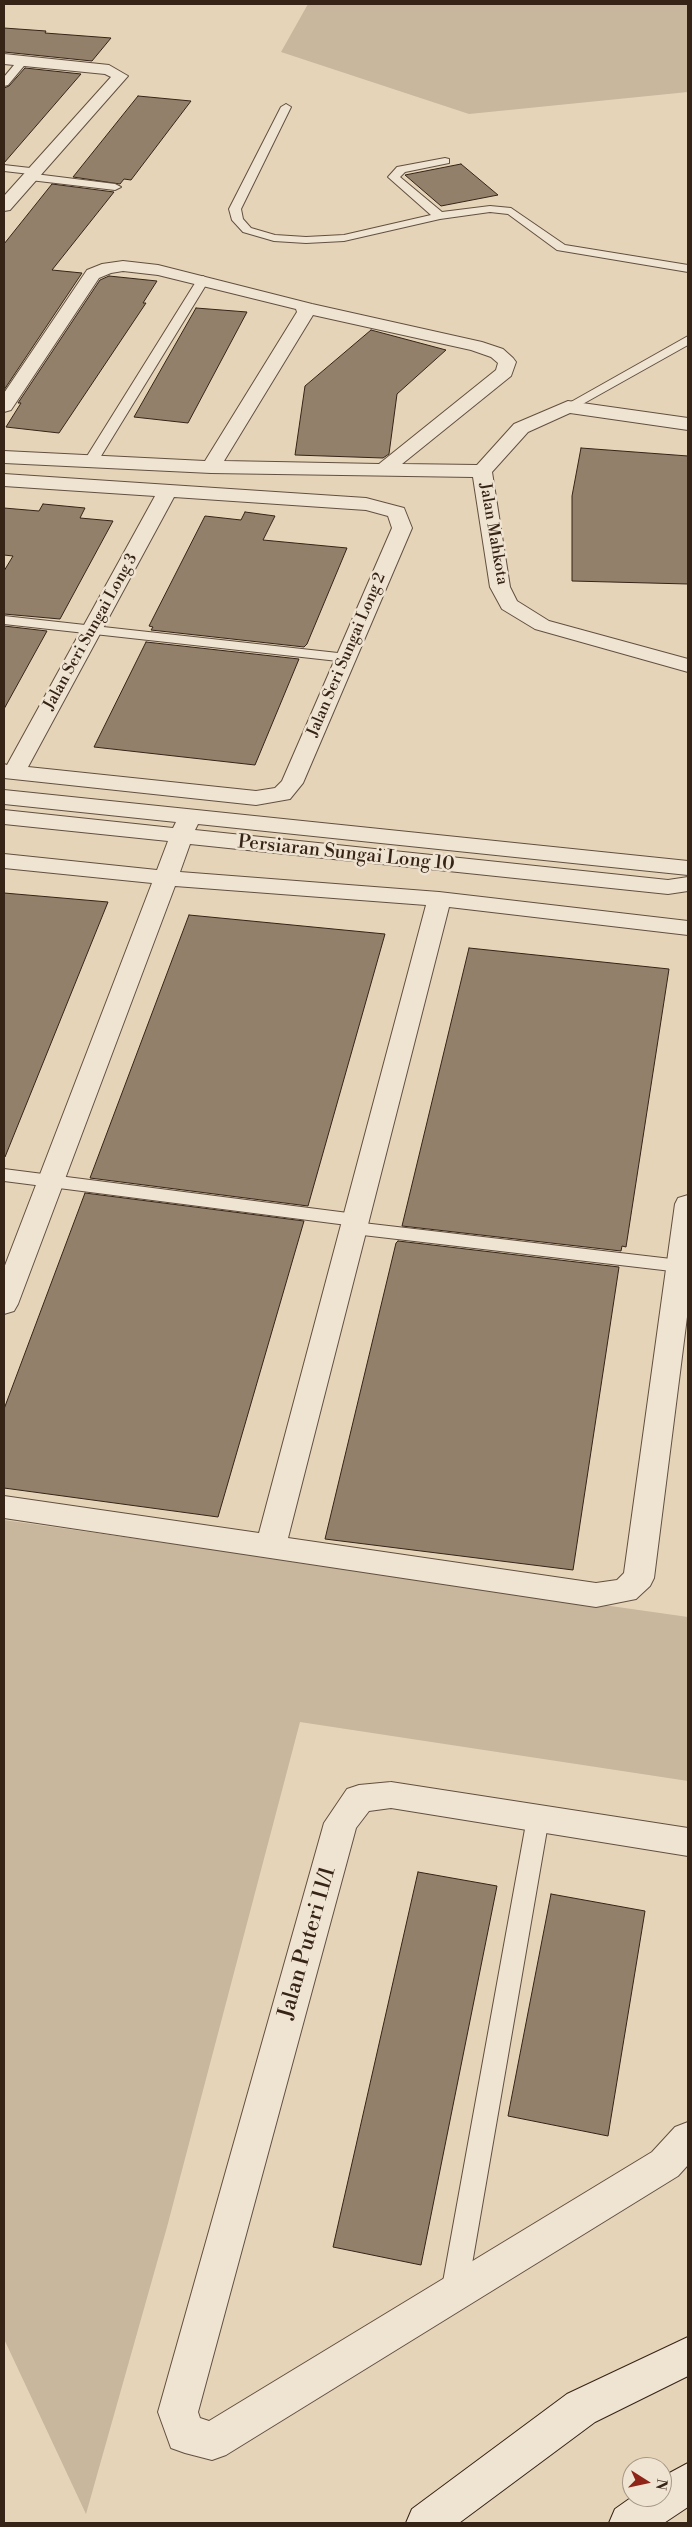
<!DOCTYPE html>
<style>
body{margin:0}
#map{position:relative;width:692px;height:2527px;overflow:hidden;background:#e6d4b9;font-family:"Libre Bodoni",serif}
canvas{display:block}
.frame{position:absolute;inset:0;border:5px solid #362417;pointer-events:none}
.north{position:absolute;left:622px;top:2457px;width:50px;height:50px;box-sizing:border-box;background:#efe3d2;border:1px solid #a59787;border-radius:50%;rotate:100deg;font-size:14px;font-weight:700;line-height:20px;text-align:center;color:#362417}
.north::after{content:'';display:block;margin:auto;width:18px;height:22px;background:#8f2418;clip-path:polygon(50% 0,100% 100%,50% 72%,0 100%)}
</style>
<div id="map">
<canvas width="692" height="2527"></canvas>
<div class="frame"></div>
<div class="north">N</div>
</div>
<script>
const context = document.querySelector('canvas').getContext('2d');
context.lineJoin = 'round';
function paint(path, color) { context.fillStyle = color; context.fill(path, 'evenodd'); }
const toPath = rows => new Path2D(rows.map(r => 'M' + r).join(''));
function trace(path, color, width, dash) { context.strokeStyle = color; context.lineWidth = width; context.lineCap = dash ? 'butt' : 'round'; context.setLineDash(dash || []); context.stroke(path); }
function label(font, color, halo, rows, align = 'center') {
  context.font = font + ' "Libre Bodoni",serif'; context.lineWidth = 5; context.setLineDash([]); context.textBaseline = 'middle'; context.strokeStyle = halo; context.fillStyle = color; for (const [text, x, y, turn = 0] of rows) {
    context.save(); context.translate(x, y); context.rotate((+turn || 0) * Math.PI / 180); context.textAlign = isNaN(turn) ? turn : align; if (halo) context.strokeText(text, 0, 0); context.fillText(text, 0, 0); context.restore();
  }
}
const green = toPath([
 [308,4,688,4,688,92,469,114,281,52],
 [4,1520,688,1617,688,1781,300,1722,167,2227,86,2514,4,2339]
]);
const building = toPath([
 [4,28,46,31,45,33,111,38,92,61,4,52,4,28],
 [25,68,81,74,4,163,4,88,9,86,25,68],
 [138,96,191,101,131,180,124,179,120,184,73,177,138,96],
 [461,164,498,195,441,206,405,175,461,164],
 [52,184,114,192,52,270,82,273,4,390,4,244,52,184],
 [109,276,157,281,143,303,146,303,59,433,6,427,21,403,18,403,100,280,109,276],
 [196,308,247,312,188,423,134,417,196,308],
 [371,330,446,350,397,394,389,454,383,458,295,455,305,386,371,330],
 [581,448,688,456,688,584,572,581,572,496,581,448],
 [43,504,85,508,80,518,113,521,60,619,4,614,4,571,13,556,4,555,4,508,39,511,43,504],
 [245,512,275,516,263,540,347,548,307,644,304,647,151,630,153,627,149,626,205,516,241,520,245,512],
 [4,626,47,631,4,709,4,626],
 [146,642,299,659,255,765,94,747,146,642],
 [4,893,108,902,5,1157,4,1156,4,893],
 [189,915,385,934,308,1206,90,1178,189,915],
 [469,948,669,969,626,1247,622,1246,621,1251,402,1226,469,948],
 [85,1193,304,1221,218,1517,4,1488,4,1409,85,1193],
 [398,1241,619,1267,573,1570,325,1539,396,1243,398,1241],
 [418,1872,497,1886,421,2265,333,2247,418,1872],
 [551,1894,645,1911,608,2136,508,2116,551,1894]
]);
const lane = toPath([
 [23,58,28,61,8,85,4,86,4,77,19,59,23,58],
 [286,104,291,107,241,209,243,219,251,228,275,235,306,237,344,235,431,215,388,177,397,167,445,158,449,159,449,163,405,172,400,177,442,212,490,206,511,208,565,245,688,265,688,272,557,250,508,214,490,212,440,219,344,241,306,243,274,241,243,232,232,220,229,209,281,107,286,104],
 [4,165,39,169,41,171,35,174,115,184,121,187,115,190,30,180,24,177,30,174,4,171,4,165],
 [203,276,209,280,98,461,91,465,86,464,84,461,197,280,203,276],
 [688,336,688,345,572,410,564,410,562,407,688,336],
 [4,616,347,654,354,658,347,662,4,624,4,616],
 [4,1169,356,1214,363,1216,365,1220,363,1223,680,1260,687,1261,688,1268,680,1272,354,1234,347,1232,345,1228,347,1225,4,1181,4,1169],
 [538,1809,546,1811,549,1818,467,2293,463,2302,454,2305,445,2302,441,2293,527,1818,530,1811,538,1809]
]);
const street = toPath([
 [4,54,109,65,128,76,10,210,4,211,4,196,111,77,105,74,4,64,4,54],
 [123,261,158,265,312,304,482,342,503,349,513,358,516,362,511,376,402,464,477,465,514,424,568,401,688,418,688,430,570,413,528,432,492,472,510,587,517,601,549,621,688,659,688,672,535,629,502,609,490,587,473,477,211,473,4,463,4,451,205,461,297,312,296,309,158,275,123,271,111,273,99,278,11,410,4,412,4,393,87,270,102,264,123,261],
 [313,315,471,350,491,357,498,363,496,370,379,464,224,461,313,315],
 [4,474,366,498,404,508,412,528,303,783,290,799,256,805,4,778,4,764,7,765,155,496,4,486,4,474],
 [174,497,366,510,388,516,392,528,282,781,275,788,256,791,28,767,174,497],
 [4,790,688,861,688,875,198,824,195,830,668,880,688,877,688,891,668,894,190,844,180,872,439,892,688,921,688,935,449,907,288,1538,596,1583,617,1580,624,1573,675,1204,678,1198,688,1195,688,1309,654,1578,650,1586,636,1599,596,1607,4,1518,4,1496,259,1533,426,905,175,886,18,1304,14,1311,4,1314,4,1268,152,883,4,868,4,854,157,870,168,841,4,824,4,810,173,828,176,822,4,804,4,790],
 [391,1782,688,1828,688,1856,391,1808,369,1811,356,1828,198,2412,200,2418,209,2421,652,2152,675,2127,688,2122,688,2165,678,2176,226,2455,212,2460,185,2453,171,2448,158,2412,324,1823,347,1789,359,1785,391,1782]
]);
const secondary = toPath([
 [688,2337,688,2376,595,2422,459,2523,406,2523,412,2509,567,2394,688,2337],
 [688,2463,688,2507,664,2523,609,2523,615,2509,632,2497,662,2497,662,2477,688,2463]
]);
const farStreetnames = [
 ["Jalan Mahkota",493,534,80],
 ["Jalan Seri Sungai Long 3",91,632,-61],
 ["Jalan Seri Sungai Long 2",347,655,-67]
];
const streetNames = [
 ["Persiaran Sungai Long 10",346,854,6]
];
const nearStreetnames = [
 ["Jalan Puteri 11/1",308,1943,-74]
];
paint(green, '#c8b69d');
paint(building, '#92806b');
trace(building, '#362417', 1);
trace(lane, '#625040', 2);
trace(street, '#625040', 2);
trace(secondary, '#362417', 2);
paint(lane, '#efe3d2');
paint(street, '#efe3d2');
paint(secondary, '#efe3d2');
label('16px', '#362417', '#efe3d2', farStreetnames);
label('19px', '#362417', '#efe3d2', streetNames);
label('22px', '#362417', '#efe3d2', nearStreetnames);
</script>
